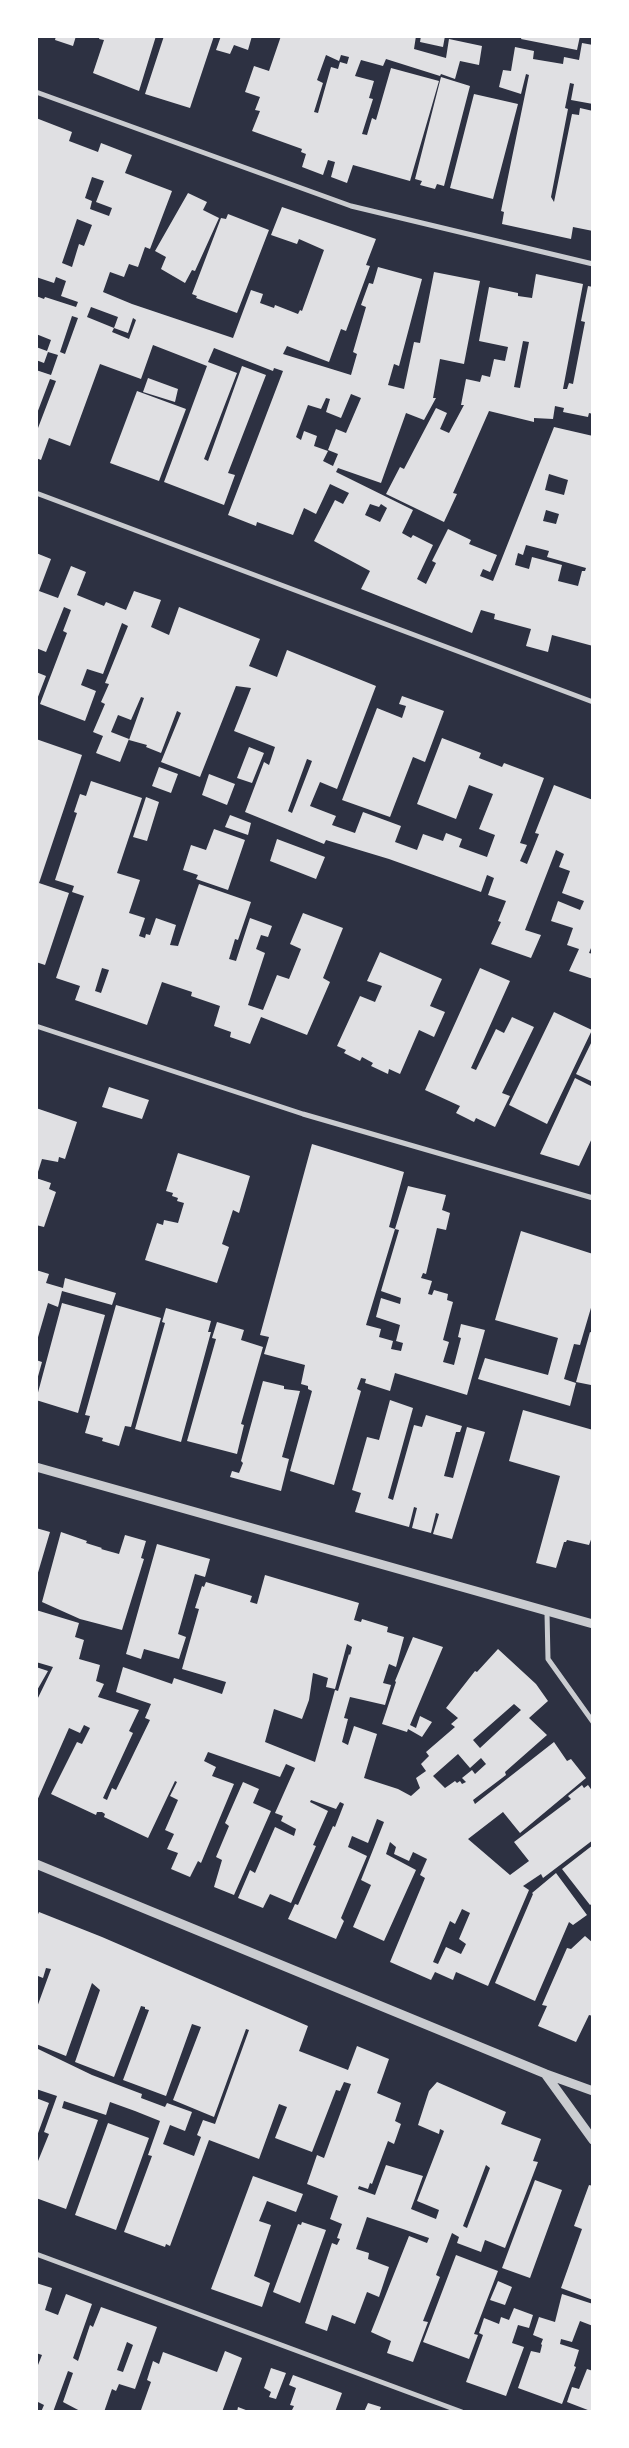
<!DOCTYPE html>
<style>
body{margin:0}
#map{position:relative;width:629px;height:2448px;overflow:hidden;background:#2d3142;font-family:"Sofia Sans Condensed",sans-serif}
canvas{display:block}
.frame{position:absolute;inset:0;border:38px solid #fff;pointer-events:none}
</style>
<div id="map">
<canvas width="629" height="2448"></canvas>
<div class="frame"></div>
</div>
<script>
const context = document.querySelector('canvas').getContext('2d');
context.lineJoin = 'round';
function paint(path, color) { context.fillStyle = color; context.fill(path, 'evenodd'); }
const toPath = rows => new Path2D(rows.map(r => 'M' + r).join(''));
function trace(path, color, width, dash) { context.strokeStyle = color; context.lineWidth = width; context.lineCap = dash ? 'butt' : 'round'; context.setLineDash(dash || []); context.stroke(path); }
const building = toPath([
 [56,36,76,36,73,46,55,40],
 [100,36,156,36,139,91,93,73,104,40,99,39],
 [164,36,214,36,190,108,145,94],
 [221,36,252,36,248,50,234,45,230,54,216,50],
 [281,36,416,36,414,49,446,58,449,39,482,46,479,65,460,61,455,79,441,74,440,76,386,59,383,66,361,60,355,76,374,81,369,98,373,99,362,134,367,135,372,118,376,120,391,68,439,81,410,181,353,165,347,183,331,177,335,162,328,160,323,175,302,167,306,154,301,152,302,149,252,131,260,111,255,110,260,97,245,92,254,66,269,71],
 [326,55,339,61,341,55,349,57,347,64,340,62,338,69,331,67,318,113,314,112,323,83,317,80],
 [421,36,445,36,443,47,420,42],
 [522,36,580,36,577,50,521,39],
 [582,43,593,45,593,104,571,100,574,84,570,83,565,108,568,109,551,197,554,202,572,114,579,115,580,108,593,111,593,231,573,227,571,239,502,224,504,212,501,211,529,75,526,74,521,94,499,87,503,70,511,71,515,47,534,51,533,59,563,64,564,57,579,60],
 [441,77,470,86,444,186,437,184,435,189,420,185,422,181,415,179],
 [474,94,518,104,493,199,450,188],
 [36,118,72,132,69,141,98,152,101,143,132,155,125,173,172,191,150,249,145,247,138,267,129,264,124,277,110,272,103,292,132,304,233,338,251,290,263,294,260,303,274,308,275,305,298,314,300,310,302,311,324,250,299,239,297,244,271,235,282,207,376,239,366,265,370,266,346,331,341,329,329,362,287,346,283,354,351,375,357,354,353,352,366,307,361,305,369,283,373,284,378,267,422,279,399,366,394,364,388,385,404,389,414,342,420,343,434,272,480,281,464,364,440,359,433,398,436,398,424,420,406,413,381,483,338,468,336,472,413,510,402,533,411,538,413,535,433,545,417,579,426,584,436,563,432,561,448,529,471,540,469,544,497,555,490,572,483,569,480,576,493,581,554,427,593,436,593,646,552,635,548,652,526,646,531,629,494,619,495,614,481,610,472,633,361,589,370,571,314,541,335,500,343,504,349,493,330,484,316,514,304,508,293,535,257,522,256,526,228,515,283,371,274,368,273,371,214,348,208,362,237,373,204,459,208,461,242,366,266,375,228,473,235,475,224,505,164,482,207,366,153,345,141,379,100,364,70,446,49,438,41,460,36,458,36,427,38,428,56,381,50,379,36,416,36,370,51,375,58,355,48,352,44,363,36,360,36,347,47,351,51,340,36,334,36,296,44,299,45,297,76,307,78,302,61,296,66,281,56,277,54,283,36,277],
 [92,177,104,181,96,202,112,208,109,216,90,209,92,201,85,198],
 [77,219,92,225,84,246,79,244,72,267,62,263],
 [91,307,118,317,114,328,128,333,133,318,136,320,129,339,112,332,114,328,87,317],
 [72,316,78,318,65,354,60,352],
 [351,394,361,398,346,433,336,429,328,450,338,454,333,466,323,461,328,451,314,446,317,436,304,431,301,440,296,437,308,405,321,409,326,398,330,399,326,412,341,418],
 [549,474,568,480,564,495,545,490],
 [370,504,379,507,381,504,387,508,380,522,365,515],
 [546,510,559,514,556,524,543,521],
 [526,545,549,551,547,557,586,568,585,571,582,571,578,586,558,581,562,565,532,557,529,569,515,565,518,553,523,555],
 [188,193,207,202,203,210,219,218,195,271,192,270,185,283,161,269,166,257,155,251],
 [228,214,269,230,237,313,196,298,197,296,192,294,221,218,226,219],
 [536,274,583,284,563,389,567,389,569,383,573,384,585,322,581,321,588,286,593,287,593,414,589,413,588,417,563,412,564,408,555,406,553,419,534,418,534,422,489,411,453,493,457,494,444,522,386,494,400,467,404,469,436,408,447,413,440,429,449,433,464,405,461,405,466,379,480,382,482,375,490,377,494,359,505,361,508,347,479,341,489,287,518,293,518,296,532,298],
 [523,341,529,342,520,388,514,387],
 [148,378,178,389,175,402,143,392],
 [137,391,186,409,159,481,110,463],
 [36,553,51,559,39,591,58,598,71,566,86,572,77,595,104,606,106,602,126,610,134,591,161,600,151,627,169,635,179,607,260,639,249,666,277,677,287,650,376,686,337,789,320,782,310,806,336,816,332,825,355,833,363,812,401,826,395,842,417,850,423,834,443,841,446,833,462,839,459,847,487,857,495,835,479,829,493,794,469,785,456,819,417,804,442,738,481,753,479,758,502,767,504,763,544,778,520,843,527,845,520,861,527,864,539,834,535,833,554,785,593,800,593,943,589,953,593,954,593,979,569,971,579,949,567,945,573,928,551,921,558,901,580,910,584,901,562,893,570,871,559,867,564,854,556,850,525,930,541,935,531,958,491,944,501,922,498,921,506,901,488,895,494,878,487,875,481,892,389,859,326,840,324,844,245,812,264,762,269,765,275,747,234,731,251,688,236,686,200,777,161,762,181,713,177,711,161,753,146,747,147,745,129,740,144,698,141,697,131,720,118,715,111,732,129,739,120,762,96,753,103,736,93,732,105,704,101,702,109,684,105,683,128,626,122,623,103,674,87,669,81,685,96,691,85,721,40,704,67,633,63,631,71,610,64,607,46,652,36,648],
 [307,759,312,761,292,813,288,811],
 [36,672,46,676,36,702],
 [402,696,444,711,425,762,413,757,390,817,342,800,377,708,402,718,406,706,399,704],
 [36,739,82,755,39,883,69,893,45,965,36,962],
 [249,747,264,753,252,783,237,778],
 [159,767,178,774,171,793,152,786],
 [209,774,235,784,227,805,202,795],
 [91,781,142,798,117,873,140,880,129,913,145,918,139,936,145,938,146,934,150,935,156,918,176,925,170,945,178,946,199,884,251,902,238,940,235,939,229,959,236,961,250,918,272,926,268,937,261,935,256,949,265,953,248,1005,263,1010,277,975,289,979,301,949,290,944,303,913,343,928,323,978,330,982,307,1035,261,1017,250,1044,230,1037,231,1032,214,1026,220,1006,191,996,192,992,162,982,147,1025,75,1000,80,986,56,978,84,896,72,892,74,886,55,880,77,813,74,812,80,794,86,796],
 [102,968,109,970,101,993,95,991],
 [146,797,159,802,147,841,133,837],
 [230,815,251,823,248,835,225,827],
 [214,829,245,840,228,890,196,879,198,875,183,870,191,845,206,850],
 [277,839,325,857,316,879,270,861],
 [380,952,442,979,430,1006,445,1012,434,1037,419,1030,400,1074,389,1069,388,1074,371,1066,373,1063,362,1057,360,1061,344,1053,346,1050,337,1046,360,996,375,1002,382,986,367,981],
 [480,968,510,981,471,1068,476,1070,496,1029,504,1033,512,1017,534,1027,502,1093,510,1096,495,1127,476,1118,474,1122,456,1113,460,1106,425,1090],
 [554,1012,592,1030,547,1124,509,1105],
 [593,1039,593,1082,576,1074],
 [575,1078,593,1087,593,1136,579,1166,540,1154],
 [109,1087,149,1100,142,1119,102,1107],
 [36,1108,77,1122,65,1159,59,1157,58,1162,42,1159,37,1175],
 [312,1144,404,1172,389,1227,395,1229,366,1325,381,1329,379,1337,393,1341,391,1349,401,1351,403,1343,396,1341,400,1325,376,1317,381,1298,400,1304,401,1298,381,1291,399,1230,395,1229,408,1186,446,1195,442,1210,450,1213,446,1230,437,1228,426,1274,423,1273,421,1278,432,1281,428,1294,432,1295,434,1290,448,1294,447,1300,453,1302,443,1340,449,1342,443,1362,454,1365,461,1338,458,1337,461,1324,485,1330,467,1395,395,1373,390,1391,365,1383,366,1379,361,1378,357,1389,361,1391,334,1485,290,1471,312,1391,308,1389,308,1386,301,1384,305,1365,264,1354,269,1337,260,1335],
 [178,1153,250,1176,239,1213,233,1210,222,1244,229,1247,217,1283,145,1260,157,1223,163,1225,164,1220,178,1223,184,1203,177,1201,178,1198,172,1196,173,1193,166,1191],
 [36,1178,51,1183,49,1189,56,1192,44,1227,36,1225],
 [521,1231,593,1254,593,1301,580,1345,574,1344,564,1379,576,1383,570,1406,478,1379,485,1358,548,1375,558,1338,495,1320],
 [36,1270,49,1274,46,1283,63,1288,65,1278,116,1293,112,1305,62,1291,58,1307,48,1303,36,1344],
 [62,1303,105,1315,78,1413,36,1400],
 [116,1305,161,1318,131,1427,125,1426,119,1446,102,1441,103,1438,85,1433,90,1416,85,1415],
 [166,1308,211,1321,208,1332,211,1332,181,1442,135,1429,165,1323,162,1322],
 [217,1322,244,1330,241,1340,263,1347,241,1424,244,1425,237,1454,187,1441,216,1339,212,1338],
 [590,1332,593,1333,593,1377,591,1385,576,1382],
 [36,1360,42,1362,37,1380,36,1380],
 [263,1381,284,1386,284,1389,300,1391,282,1457,289,1459,281,1491,230,1477,232,1471,239,1473,243,1463,241,1461],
 [390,1400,413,1408,388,1498,393,1500,414,1425,422,1427,426,1415,462,1426,460,1432,456,1432,444,1476,453,1478,467,1427,485,1432,452,1539,433,1534,439,1514,436,1513,431,1533,412,1528,417,1508,414,1507,409,1527,355,1512,361,1493,352,1490,367,1437,379,1440],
 [523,1410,593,1430,593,1534,589,1545,567,1540,566,1542,564,1542,556,1568,536,1563,560,1476,509,1461],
 [36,1528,50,1532,37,1576,36,1576],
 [61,1532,87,1541,86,1543,102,1548,101,1549,119,1554,125,1535,146,1541,141,1558,144,1559,122,1630,80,1619,42,1602],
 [157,1544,210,1559,205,1577,195,1574,178,1634,186,1637,179,1659,144,1649,141,1659,126,1654],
 [265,1575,359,1603,354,1620,361,1622,362,1619,388,1627,387,1632,404,1637,396,1667,389,1664,383,1683,391,1685,385,1705,350,1697,344,1718,348,1719,342,1742,348,1745,354,1726,377,1734,364,1778,398,1789,411,1796,420,1788,416,1778,426,1771,421,1764,429,1756,426,1752,455,1727,451,1724,458,1718,446,1708,475,1671,477,1672,498,1649,536,1684,548,1701,529,1718,547,1735,505,1772,506,1775,473,1800,475,1804,554,1742,567,1761,571,1759,586,1778,520,1833,503,1812,468,1839,510,1875,529,1861,514,1842,571,1799,568,1796,582,1785,584,1788,588,1785,593,1792,593,1840,543,1878,541,1874,523,1886,529,1890,488,1986,456,1972,453,1980,435,1972,431,1980,390,1962,425,1878,420,1875,427,1859,413,1852,409,1861,394,1854,396,1847,390,1842,386,1854,416,1870,384,1941,353,1927,371,1885,361,1880,384,1822,377,1819,368,1843,352,1836,348,1847,367,1856,341,1918,344,1921,336,1939,288,1919,295,1904,298,1905,333,1826,335,1827,344,1804,340,1802,336,1809,311,1800,310,1802,328,1811,313,1845,316,1846,291,1903,270,1894,263,1908,238,1898,250,1870,255,1873,275,1827,294,1836,296,1829,281,1821,283,1816,275,1813,295,1768,286,1764,280,1777,208,1752,204,1761,216,1767,212,1776,234,1784,201,1863,198,1861,190,1877,171,1869,178,1853,167,1849,174,1834,165,1830,178,1800,170,1796,177,1782,175,1781,148,1838,104,1817,105,1814,102,1812,97,1812,96,1815,51,1794,77,1742,82,1744,90,1728,84,1725,80,1733,69,1728,36,1803,36,1702,53,1667,36,1662,36,1610,79,1623,75,1637,84,1640,79,1659,100,1665,96,1681,104,1684,98,1697,139,1710,129,1731,133,1733,103,1798,107,1800,112,1788,116,1790,150,1720,145,1718,151,1704,116,1692,123,1667,172,1684,174,1678,222,1694,226,1682,182,1669,199,1609,195,1608,202,1586,204,1587,206,1582,252,1596,250,1602,257,1604],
 [347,1644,352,1647,350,1655,349,1654,338,1691,335,1690,315,1762,265,1742,274,1709,302,1719,309,1700,313,1673,328,1678,326,1687,335,1689],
 [514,1704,521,1710,480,1748,473,1740],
 [458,1754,470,1768,481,1758,486,1764,475,1774,472,1770,462,1778,466,1782,462,1784,460,1781,457,1783,455,1781,445,1788,433,1776],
 [462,1909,470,1913,459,1939,466,1944,461,1954,446,1947,438,1964,433,1962,450,1921,455,1924],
 [413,1637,443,1647,410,1725,416,1728,420,1716,432,1722,422,1737,408,1729,407,1732,382,1724,396,1682,395,1681],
 [36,1667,48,1671,36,1692],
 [243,1782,259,1789,253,1803,271,1811,234,1895,214,1887,222,1860,216,1857,229,1826,225,1823],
 [593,1845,593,1903,590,1905,562,1869],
 [556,1873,587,1915,573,1925,569,1922,535,2001,495,1983,533,1894,532,1893],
 [39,1912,102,1937,308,2026,299,2051,348,2070,357,2046,389,2059,377,2093,401,2103,395,2121,401,2124,394,2144,388,2141,372,2184,370,2183,368,2189,359,2186,358,2189,375,2195,386,2165,423,2176,411,2209,436,2219,439,2210,417,2201,444,2131,440,2129,439,2134,418,2125,429,2091,437,2082,506,2112,501,2124,541,2139,533,2161,538,2162,505,2248,485,2240,481,2252,457,2243,459,2237,452,2233,436,2275,440,2277,423,2321,428,2322,413,2362,387,2353,391,2341,371,2332,409,2236,427,2243,429,2238,403,2229,367,2217,356,2249,369,2253,368,2259,389,2267,379,2297,367,2292,355,2324,332,2315,327,2331,305,2323,332,2243,337,2245,340,2239,337,2238,342,2224,330,2219,338,2196,307,2184,317,2155,324,2158,351,2084,344,2082,340,2091,336,2090,312,2152,275,2138,287,2107,279,2104,259,2159,209,2140,170,2246,166,2244,165,2247,124,2232,152,2156,148,2155,160,2121,135,2111,110,2102,106,2115,64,2101,62,2108,98,2120,66,2209,36,2198,36,2166,49,2134,44,2132,57,2096,36,2089,36,2048,92,2075,142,2094,141,2098,165,2107,167,2103,192,2112,185,2131,170,2125,163,2144,194,2156,201,2137,197,2135,203,2120,215,2124,249,2030,246,2029,214,2117,173,2100,201,2027,192,2024,166,2096,123,2080,149,2010,145,2009,145,2007,141,2006,114,2077,75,2062,100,1990,92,1983,66,2056,36,2044,36,2010,51,1969,46,1968,43,1978,38,1976,36,1979,36,1919],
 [486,2165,490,2168,467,2228,463,2226],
 [585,1936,593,1943,593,2016,589,2015,576,2042,538,2026,547,2006,542,2005,567,1948,571,1949],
 [36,2098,49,2103,37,2136,36,2136],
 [108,2123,149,2138,116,2230,75,2215],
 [253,2176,303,2194,296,2212,267,2201,259,2221,271,2225,254,2276,270,2283,262,2307,211,2289],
 [535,2180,562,2190,530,2278,502,2268],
 [589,2185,593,2186,593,2300,561,2288,582,2229,574,2226],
 [302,2222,326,2230,300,2303,273,2292,298,2224,301,2225],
 [456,2255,498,2271,474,2334,478,2335,469,2359,423,2342],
 [498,2281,512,2287,505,2305,490,2300],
 [36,2283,52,2288,45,2310,58,2315,66,2294,92,2304,73,2358,78,2361,90,2325,93,2327,101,2307,157,2327,135,2389,119,2384,116,2391,112,2389,104,2412,82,2412,63,2402,73,2373,68,2371,53,2412,41,2412,44,2405,36,2401,36,2370,42,2355,36,2353],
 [127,2342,133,2345,123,2372,117,2370],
 [562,2294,593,2304,593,2326,580,2321,572,2342,561,2339,560,2344,579,2350,574,2366,576,2367,562,2404,518,2388,531,2351,540,2353,542,2345,541,2344,543,2339,533,2335,539,2317,555,2322],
 [514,2308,533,2315,529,2328,518,2325,512,2343,524,2347,506,2396,466,2382,483,2335,479,2333,484,2318,499,2324,501,2317,509,2320],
 [225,2351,242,2358,222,2412,141,2410,151,2382,147,2380,153,2361,159,2364,163,2352,217,2372],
 [271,2368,286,2373,276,2399,269,2397,271,2392,264,2388],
 [587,2369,593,2371,593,2412,567,2402,572,2387,579,2389],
 [293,2375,342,2393,335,2412,291,2412,294,2406,290,2405,296,2388,289,2385],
 [368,2403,381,2407,379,2412,364,2412],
 [238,2407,251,2412,237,2412]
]);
const minor = toPath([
 [36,92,351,206,593,264],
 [36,493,593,702],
 [36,1026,303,1114,593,1198],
 [547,1613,548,1659,593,1722],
 [36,2254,462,2412]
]);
const tertiary = toPath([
 [36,1467,593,1624],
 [36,1864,546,2074,593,2091],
 [546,2075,593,2140]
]);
paint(building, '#e0e0e3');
trace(minor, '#caccd0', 5);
trace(tertiary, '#caccd0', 9);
</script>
